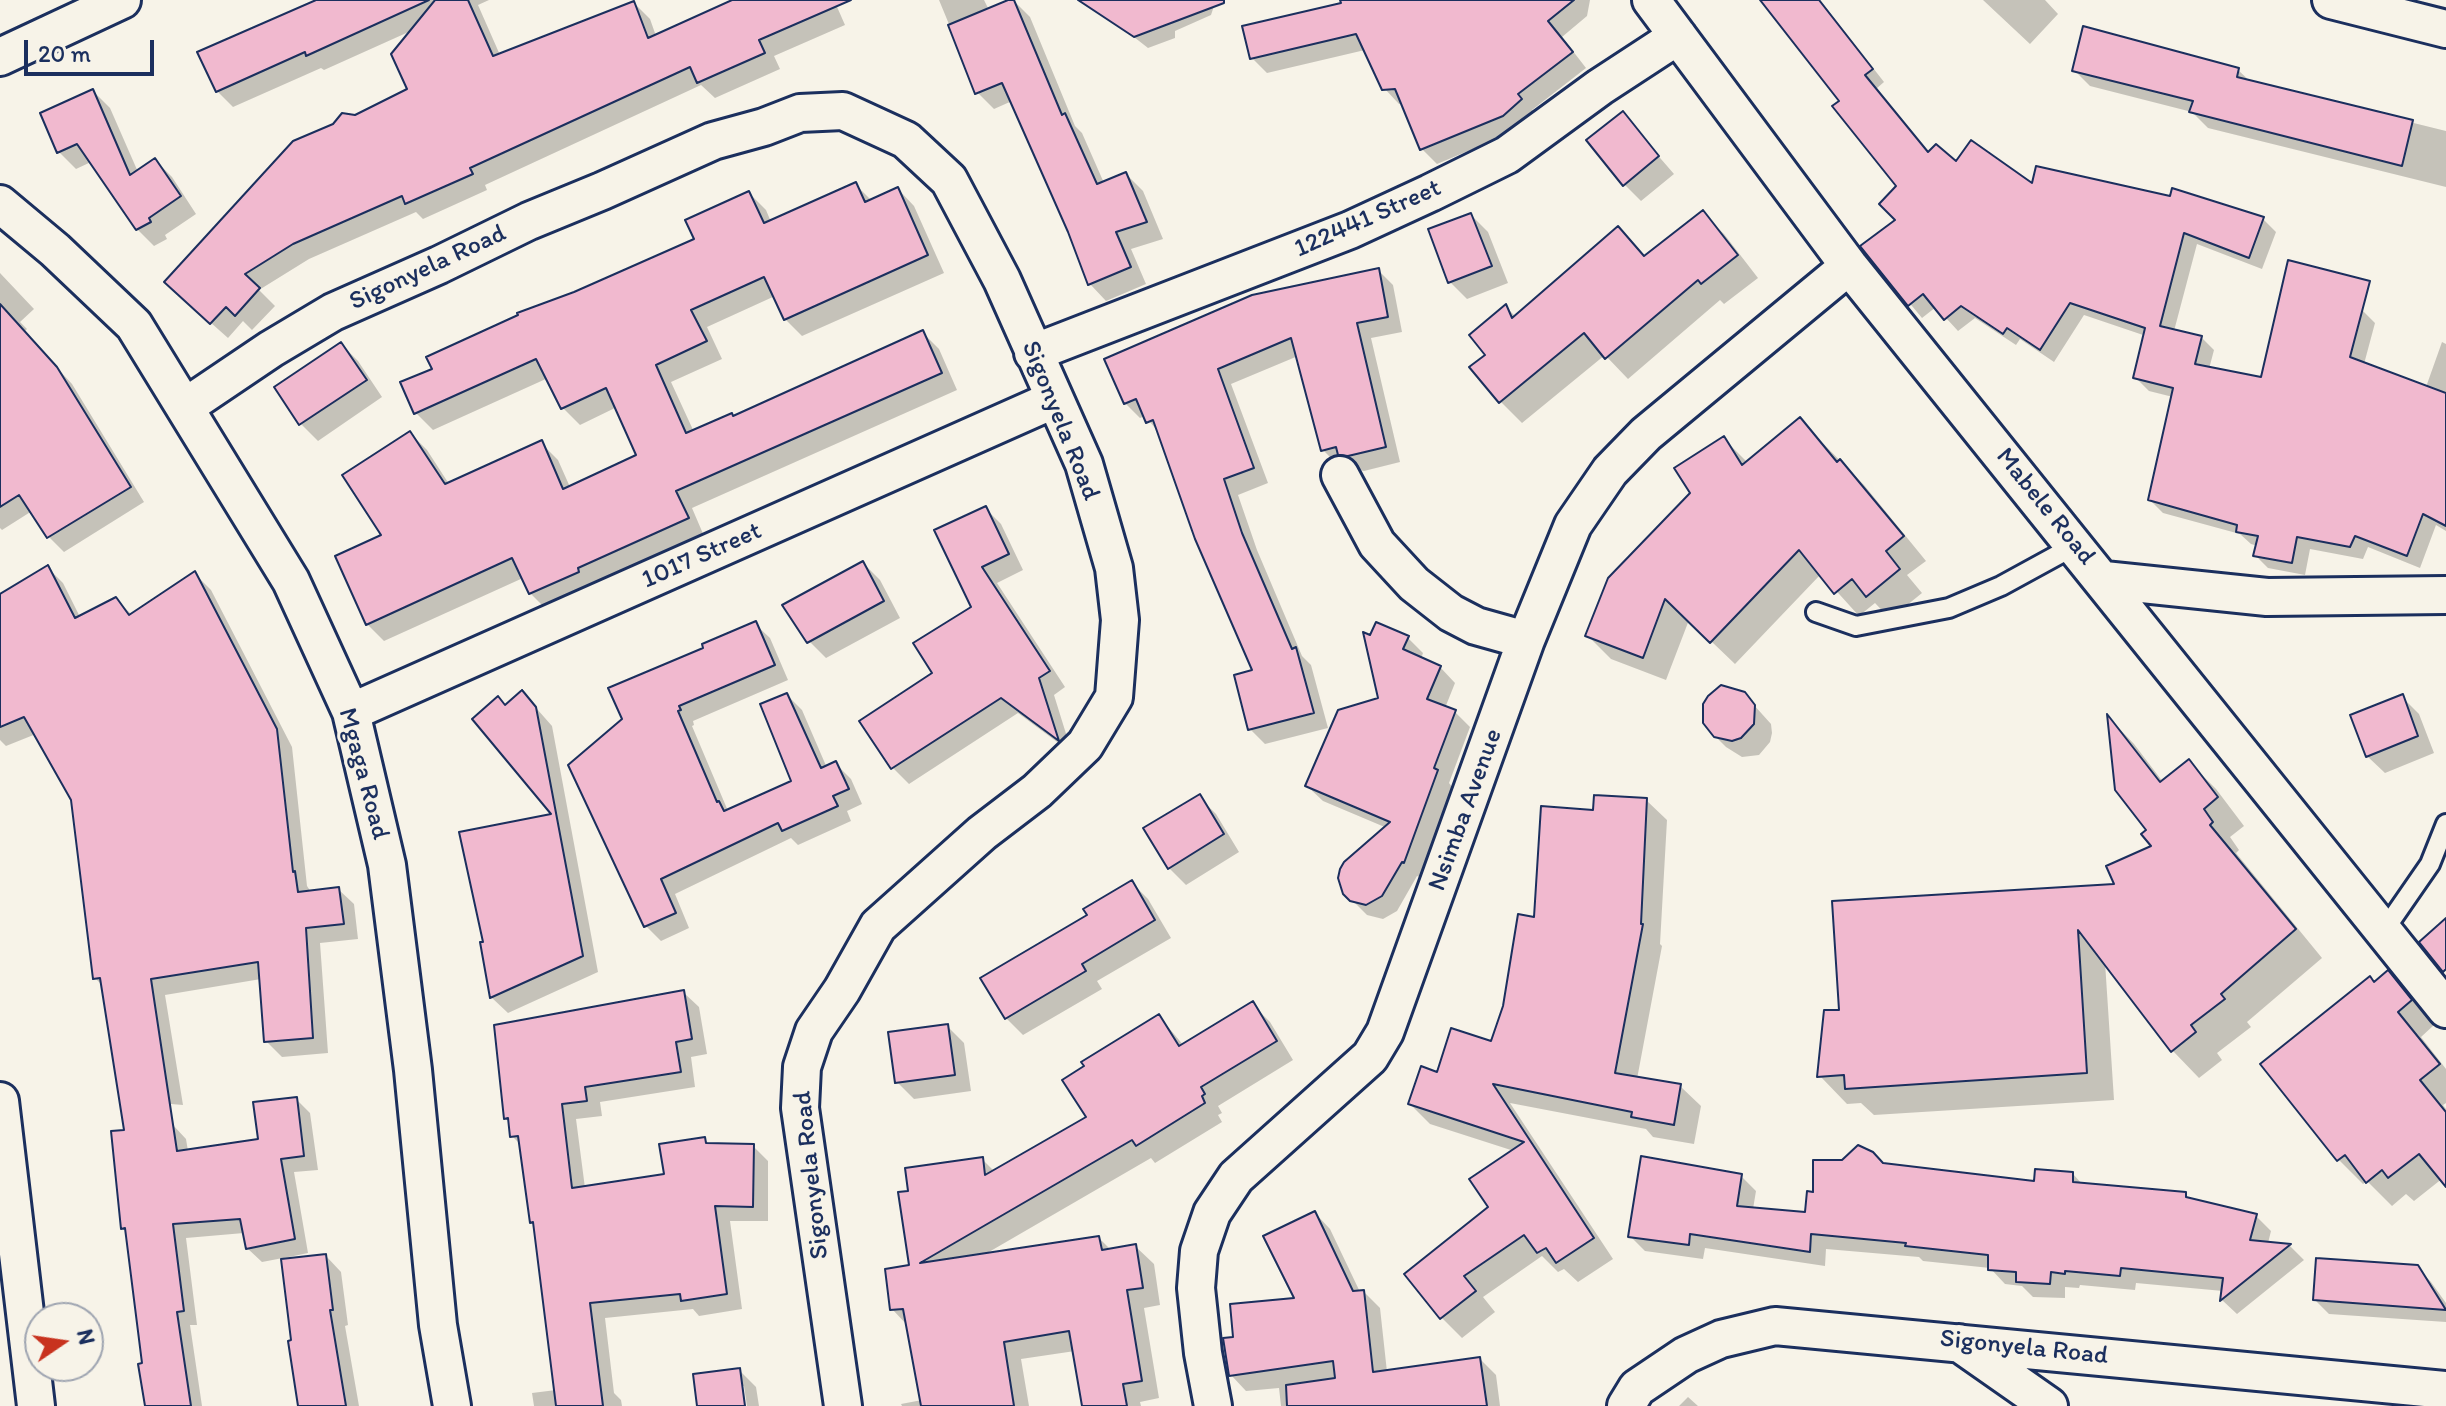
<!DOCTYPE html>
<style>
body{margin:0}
#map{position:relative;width:2446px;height:1406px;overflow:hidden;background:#f7f3e8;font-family:Itim,sans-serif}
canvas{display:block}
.north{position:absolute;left:24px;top:1302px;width:80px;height:80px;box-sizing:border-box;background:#f7f3e8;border:2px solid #9fa5b1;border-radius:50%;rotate:77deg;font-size:22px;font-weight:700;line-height:32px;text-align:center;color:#1b2f5e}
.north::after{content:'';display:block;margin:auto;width:28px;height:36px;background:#c8321e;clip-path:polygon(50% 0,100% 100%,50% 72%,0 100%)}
.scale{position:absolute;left:24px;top:40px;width:130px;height:36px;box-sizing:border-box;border:4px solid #1b2f5e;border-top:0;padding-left:10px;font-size:24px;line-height:28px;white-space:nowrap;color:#1b2f5e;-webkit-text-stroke:6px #f7f3e8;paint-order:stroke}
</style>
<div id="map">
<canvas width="2446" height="1406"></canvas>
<div class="north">N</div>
<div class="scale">20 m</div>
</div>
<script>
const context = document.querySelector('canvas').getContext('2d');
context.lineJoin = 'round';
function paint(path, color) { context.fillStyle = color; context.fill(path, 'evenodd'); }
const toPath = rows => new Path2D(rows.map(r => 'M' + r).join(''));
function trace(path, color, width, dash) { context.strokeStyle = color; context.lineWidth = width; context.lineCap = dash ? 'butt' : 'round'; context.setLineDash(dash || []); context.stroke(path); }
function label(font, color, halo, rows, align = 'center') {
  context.font = font + ' Itim,sans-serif'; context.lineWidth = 6; context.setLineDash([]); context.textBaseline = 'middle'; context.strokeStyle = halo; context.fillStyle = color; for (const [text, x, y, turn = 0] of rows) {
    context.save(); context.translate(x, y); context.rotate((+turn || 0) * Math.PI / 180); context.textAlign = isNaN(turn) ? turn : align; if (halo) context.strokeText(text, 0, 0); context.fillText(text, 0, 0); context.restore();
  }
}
const shadow = toPath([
 [321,0,489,0,478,5,500,55,634,3,650,19,656,36,737,0,834,0,845,25,774,56,780,69,715,98,701,85,485,185,487,190,423,219,416,212,309,259,259,290,275,306,252,330,243,321,228,338,183,298,355,117,409,90,413,30,324,70,321,68,233,107,217,91],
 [939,0,984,0,989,10,1013,0,1030,17,1075,126,1082,133,1104,183,1126,174,1143,191,1163,239,1131,249,1146,284,1106,301,1090,284,1070,232,1012,101,994,109,977,92],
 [1114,0,1216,0,1211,15,1175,31,1175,38,1148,48,1116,23],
 [1364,0,1590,0,1587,16,1562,37,1586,68,1532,110,1536,115,1518,130,1437,164,1422,149,1404,104,1399,104,1384,88,1365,50,1267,73,1252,58],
 [1763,0,1820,0,1884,82,1876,89,1929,154,2034,187,2171,199,2173,191,2263,219,2276,232,2262,269,2197,244,2174,331,2201,337,2214,350,2209,369,2262,380,2362,310,2375,323,2364,364,2426,387,2442,342,2446,344,2446,531,2436,525,2420,568,2368,547,2363,559,2310,549,2305,575,2268,568,2255,555,2258,546,2251,544,2240,534,2163,513,2150,500,2173,397,2149,391,2136,378,2146,336,2084,315,2054,362,2020,339,2016,345,1975,318,1958,331,1936,307,1922,318,1863,247,1898,220,1899,186,1842,101],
 [1983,0,2045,0,2058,14,2030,44],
 [2074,70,2238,70,2252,83,2446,131,2446,187,2208,128,2192,112,2090,86],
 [93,91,110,108,138,172,155,160,172,177,196,214,165,235,167,239,154,246,137,229,91,162,76,169,59,152],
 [1622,114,1674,174,1641,201,1624,184],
 [855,184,872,201,898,189,914,206,944,273,802,336,785,319,775,296,707,327,722,359,671,382,694,432,733,418,922,332,939,349,957,390,692,508,704,536,547,610,530,593,523,578,384,641,367,624,384,536,410,433,427,450,449,484,541,443,558,460,570,487,639,456,617,407,580,425,563,408,548,378,433,430,416,413,434,370,575,294,697,240,749,193,766,210,771,222],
 [1702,213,1724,234,1758,278,1724,304,1720,300,1628,379,1605,355,1522,423,1500,401,1488,355,1506,307,1516,317,1618,228,1646,257],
 [1471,215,1488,232,1508,283,1467,299,1450,282],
 [1378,270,1393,285,1402,332,1371,338,1400,462,1364,471,1355,469,1338,465,1323,450,1298,356,1231,384,1268,483,1238,495,1257,550,1302,656,1311,665,1328,728,1265,744,1250,729,1254,672,1160,434,1145,416,1140,418,1125,403],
 [0,273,34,309,20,322,27,329,24,332,72,384,144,502,64,552,49,537,32,511,2,530,0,528],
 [341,344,358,361,382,397,318,441,301,424],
 [1800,420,1864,485,1926,561,1907,575,1922,593,1890,619,1875,603,1859,616,1821,574,1735,664,1689,620,1666,680,1611,659,1588,636,1692,493,1724,439,1748,463],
 [985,508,1001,524,1023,570,997,583,1065,687,1054,695,1072,753,1018,713,909,784,893,768,862,722,934,674,973,608],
 [863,563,880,580,900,618,826,658,809,641],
 [48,568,63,583,80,617,116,599,132,615,195,574,211,590,292,747,307,886,311,892,338,889,354,904,358,939,320,943,328,1053,282,1057,266,1041,261,979,165,995,183,1105,135,1101,104,987,95,978,73,799,36,734,6,746,0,740,0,596],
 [755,624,770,638,788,680,693,721,694,725,692,726,728,811,794,782,787,695,802,710,827,768,836,764,851,779,862,804,847,811,851,821,798,845,791,838,675,894,689,928,661,941,646,926,570,765,706,649],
 [1366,635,1408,638,1423,653,1421,659,1440,667,1455,683,1445,708,1455,712,1470,727,1449,783,1452,787,1420,877,1417,876,1397,911,1383,919,1367,915,1351,899,1387,828,1323,801,1307,786,1380,699],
 [522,692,552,726,598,972,508,1013,491,997,555,815,506,707],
 [1744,694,1771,724,1772,733,1770,742,1759,755,1742,757,1726,747,1709,730],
 [2402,697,2419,714,2434,753,2385,773,2367,756],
 [2110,719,2134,744,2163,782,2189,762,2216,789,2244,826,2230,837,2239,850,2236,853,2322,958,2247,1022,2251,1027,2217,1053,2222,1060,2199,1078,2172,1050,2105,962,2114,1100,1874,1115,1861,1103,1847,1104,1820,1076,1841,1012,2117,885,2154,847],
 [1199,797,1216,814,1239,852,1186,885,1169,868],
 [1646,800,1667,820,1660,944,1662,946,1637,1079,1680,1086,1701,1106,1694,1144,1653,1137,1646,1129,1510,1103,1613,1259,1578,1282,1564,1269,1558,1272,1542,1256,1483,1297,1495,1312,1462,1338,1442,1318,1407,1274,1490,1208,1514,1151,1430,1124,1410,1104,1438,1074,1492,1043,1536,919,1595,812],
 [1131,882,1148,899,1171,938,1097,981,1102,989,1023,1035,1006,1018,1090,916],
 [2388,973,2434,1025,2421,1037,2446,1069,2446,1103,2443,1105,2446,1109,2446,1182,2443,1178,2414,1201,2406,1194,2392,1206,2367,1181,2363,1184,2339,1160,2263,1064],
 [683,992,699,1007,707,1054,691,1057,695,1087,600,1102,602,1116,576,1119,585,1188,666,1176,705,1140,711,1145,753,1146,768,1161,768,1221,730,1221,742,1309,699,1316,693,1309,605,1318,614,1393,621,1400,622,1406,534,1406,532,1393,556,1390,536,1225,532,1222,522,1146,512,1136,510,1122,506,1118],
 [1252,1004,1270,1022,1293,1060,1218,1106,1222,1113,1218,1115,1222,1122,1155,1163,1151,1158,982,1256,1099,1238,1111,1250,1135,1246,1154,1264,1160,1305,1144,1308,1159,1398,1140,1402,1141,1406,1084,1406,1075,1351,1021,1359,1029,1406,902,1406,901,1404,922,1400,908,1326,892,1309,911,1267,910,1193,982,1159,995,1172,1089,1118,1159,1016,1184,1046],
 [947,1026,964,1043,971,1091,914,1099,897,1082],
 [296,1099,310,1113,318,1170,294,1172,308,1253,284,1258,284,1261,326,1256,341,1272,348,1325,345,1326,359,1406,300,1406,283,1258,262,1262,247,1248,244,1233,186,1238,197,1325,190,1325,202,1406,147,1406,144,1365,128,1232,123,1228,172,1124,186,1139,188,1151,260,1141],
 [1883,1165,2036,1183,2073,1174,2083,1185,2185,1194,2191,1201,2256,1216,2271,1231,2268,1243,2290,1246,2304,1260,2237,1314,2222,1300,2223,1291,2136,1283,2135,1290,2080,1285,2079,1288,2065,1287,2065,1298,2033,1297,2022,1286,2005,1284,1990,1268,1923,1261,1919,1257,1826,1249,1825,1266,1705,1248,1703,1259,1645,1251,1630,1236,1741,1176,1756,1191,1753,1209,1806,1214,1815,1194],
 [1315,1213,1330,1229,1360,1292,1364,1292,1380,1308,1387,1372,1480,1359,1496,1375,1500,1406,1281,1406,1279,1388,1246,1391,1231,1375,1236,1339,1297,1300],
 [2417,1267,2431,1282,2446,1303,2446,1322,2329,1314,2315,1300],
 [739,1370,756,1387,759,1406,747,1406,744,1386,740,1386,743,1406,700,1406],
 [1688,1397,1698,1406,1679,1406]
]);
const building = toPath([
 [316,0,429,0,306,56,305,52,216,92,197,52,316,0],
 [435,0,468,0,493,56,634,1,648,38,732,0,851,0,759,40,765,53,697,83,690,67,470,168,473,174,405,204,402,196,293,244,245,274,260,288,235,316,226,307,210,324,164,282,293,141,333,124,342,113,355,115,407,89,391,54,435,0],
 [1008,0,1014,0,1062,115,1065,113,1097,184,1126,172,1147,222,1116,232,1131,267,1088,285,1068,232,1002,83,975,94,948,25,1008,0],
 [1078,0,1224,0,1224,3,1134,37,1078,0],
 [1340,0,1574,0,1548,21,1573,52,1518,94,1522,99,1503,116,1420,150,1395,89,1382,90,1356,34,1250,59,1242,26,1341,3,1340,0],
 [1760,0,1819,0,1873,69,1865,75,1928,152,1936,144,1956,161,1971,140,2032,183,2036,166,2170,196,2172,188,2264,217,2249,258,2184,233,2160,326,2202,336,2195,364,2261,377,2288,260,2370,281,2350,357,2446,393,2446,526,2423,514,2407,556,2355,536,2350,547,2297,537,2292,563,2253,556,2258,536,2236,532,2237,525,2148,500,2173,388,2133,378,2145,328,2070,303,2040,350,2007,328,2003,334,1961,306,1944,320,1923,294,1908,306,1860,246,1895,220,1879,204,1896,186,1832,106,1839,101,1760,0],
 [2083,26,2239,68,2237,77,2413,120,2402,166,2189,112,2193,101,2072,71,2083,26],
 [93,89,130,175,155,158,181,196,149,218,151,222,136,230,77,144,57,153,40,113,93,89],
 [1623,111,1659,156,1623,186,1586,140,1623,111],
 [856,182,865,202,898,187,928,255,784,320,764,277,691,310,707,341,656,365,686,433,732,413,733,416,923,330,942,373,676,491,689,518,578,568,579,572,529,594,512,558,366,625,335,556,381,535,342,475,410,431,445,484,542,440,563,489,636,455,606,388,561,409,536,359,414,414,400,382,432,369,426,357,518,315,517,313,574,292,694,239,685,220,749,191,764,223,856,182],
 [1703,210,1738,255,1701,284,1698,280,1605,359,1584,333,1499,403,1469,367,1485,355,1469,335,1506,304,1512,318,1618,226,1644,256,1703,210],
 [1471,213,1492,266,1448,283,1428,229,1471,213],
 [1379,268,1388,317,1357,323,1386,447,1348,456,1338,455,1336,447,1321,451,1291,338,1218,369,1254,468,1224,479,1242,533,1292,649,1296,647,1314,713,1248,730,1234,675,1252,670,1195,539,1153,420,1146,423,1136,399,1124,404,1104,359,1252,295,1379,268],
 [0,304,57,367,131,487,47,538,19,495,0,507,0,304],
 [341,342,367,380,299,425,274,387,341,342],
 [1800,417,1837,462,1840,459,1904,536,1886,551,1900,569,1866,597,1852,579,1834,594,1799,550,1710,643,1665,599,1643,658,1585,636,1608,578,1690,493,1674,468,1724,436,1742,465,1800,417],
 [986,506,1009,554,982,567,1050,671,1039,678,1059,741,1001,698,891,769,859,721,932,673,913,643,971,607,934,530,986,506],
 [863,561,884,601,807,643,782,605,863,561],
 [48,565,75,618,116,597,129,615,195,571,277,729,293,872,295,871,298,892,339,887,344,924,306,928,313,1038,264,1042,258,962,151,979,177,1151,258,1139,253,1102,297,1097,304,1156,281,1159,295,1239,246,1249,240,1219,173,1224,184,1311,177,1312,191,1406,145,1406,138,1364,142,1363,125,1228,121,1229,111,1131,124,1130,100,978,93,979,71,800,24,717,0,727,0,594,48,565],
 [756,621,775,665,679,706,681,710,678,711,717,802,719,801,724,811,791,781,760,704,787,693,821,768,836,761,849,789,833,796,838,806,782,831,778,823,661,879,676,913,644,927,568,765,622,719,608,688,703,648,702,644,756,621],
 [1376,622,1409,636,1403,649,1441,666,1427,699,1456,710,1434,768,1438,770,1404,863,1402,862,1382,896,1366,905,1350,901,1343,894,1338,878,1340,869,1344,862,1390,822,1305,786,1338,710,1378,698,1363,632,1370,635,1376,622],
 [1721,685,1745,692,1755,705,1754,724,1741,738,1732,741,1714,737,1703,723,1703,704,1708,696,1721,685],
 [522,690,536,707,583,956,490,998,480,942,483,942,459,832,551,814,472,719,498,696,505,705,522,690],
 [2403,694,2418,736,2366,757,2350,715,2403,694],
 [2107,714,2160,782,2189,759,2218,797,2204,809,2213,822,2210,825,2296,929,2221,994,2225,999,2191,1025,2196,1032,2171,1052,2078,930,2087,1073,1845,1089,1844,1075,1817,1077,1824,1010,1839,1010,1832,901,2114,884,2106,866,2151,846,2141,834,2146,830,2115,790,2107,714],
 [1200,794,1224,834,1168,869,1143,828,1200,794],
 [1594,795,1647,798,1641,924,1643,924,1615,1073,1681,1084,1674,1125,1631,1117,1632,1112,1493,1084,1594,1238,1556,1263,1546,1248,1537,1253,1524,1235,1464,1276,1476,1291,1440,1319,1404,1274,1488,1207,1469,1179,1524,1142,1408,1104,1421,1066,1437,1072,1451,1028,1491,1041,1503,1006,1518,914,1534,917,1541,806,1593,810,1594,795],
 [1132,880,1155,920,1082,964,1086,971,1005,1019,980,978,1087,915,1083,909,1132,880],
 [2446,918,2446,969,2443,972,2419,942,2446,918],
 [2388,970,2412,1000,2398,1012,2440,1064,2420,1080,2446,1112,2446,1187,2419,1154,2388,1178,2382,1170,2366,1183,2345,1155,2337,1161,2260,1064,2370,976,2374,982,2388,970],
 [684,990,692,1039,676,1042,681,1072,585,1087,587,1101,562,1104,572,1188,664,1174,659,1144,705,1137,706,1143,754,1144,753,1207,715,1206,727,1294,681,1301,680,1294,590,1303,603,1406,556,1406,533,1222,530,1223,518,1136,510,1137,508,1118,504,1119,494,1025,684,990],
 [1253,1001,1277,1041,1201,1087,1205,1094,1202,1096,1205,1103,1136,1146,1132,1140,920,1263,1099,1236,1102,1250,1136,1244,1143,1288,1127,1290,1142,1381,1123,1384,1127,1406,1082,1406,1069,1331,1004,1342,1014,1406,921,1406,903,1309,890,1310,885,1269,909,1265,898,1192,908,1191,905,1168,983,1157,985,1175,1086,1117,1062,1080,1084,1066,1081,1062,1159,1014,1179,1046,1253,1001],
 [948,1024,955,1075,895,1083,888,1032,948,1024],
 [1858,1145,1873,1152,1883,1163,2034,1181,2035,1169,2073,1172,2073,1182,2186,1192,2186,1197,2257,1214,2250,1240,2291,1244,2220,1301,2223,1278,2121,1268,2120,1276,2065,1271,2065,1274,2051,1272,2050,1284,2016,1282,2016,1272,1988,1270,1988,1255,1905,1246,1906,1243,1811,1234,1810,1252,1690,1234,1689,1245,1628,1237,1641,1156,1742,1174,1737,1206,1805,1212,1807,1191,1813,1192,1813,1160,1842,1160,1858,1145],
 [1315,1211,1353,1291,1364,1290,1373,1372,1480,1357,1487,1406,1287,1406,1286,1385,1335,1378,1333,1361,1229,1376,1223,1338,1233,1337,1230,1304,1294,1298,1263,1236,1315,1211],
 [326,1254,333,1310,330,1310,346,1406,298,1406,288,1341,291,1340,281,1259,326,1254],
 [2316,1258,2418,1265,2446,1310,2313,1300,2316,1258],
 [740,1368,745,1406,697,1406,693,1374,740,1368]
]);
const service = toPath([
 [1816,612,1856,626,1949,608,2001,586,2076,545],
 [2383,932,2430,864,2446,824]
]);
const minor = toPath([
 [1651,0,1849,266,2446,1009],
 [2331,0,2446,29],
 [0,57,122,0],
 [0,204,55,250,134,325,291,581,351,712,387,865,413,1070,438,1325,452,1406],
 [1033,353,1350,230,1430,193,1507,155,1600,87,1678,36],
 [185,407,271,349,333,312,439,265,529,221,602,191,713,141,764,127,800,113,843,111,906,140,949,180,1002,280,1084,464,1114,568,1120,620,1114,697,1085,745,1037,791,982,833,878,926,842,990,814,1031,802,1067,800,1108,843,1406],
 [1340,475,1377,544,1414,584,1451,613,1476,626,1526,640],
 [2104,580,2267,597,2446,595],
 [351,712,1053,400],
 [0,1101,36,1406],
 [1959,1343,2049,1406],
 [1213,1406,1203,1353,1196,1288,1199,1251,1212,1213,1236,1177,1370,1057,1385,1032,1526,640,1573,525,1610,471,1646,434,1849,266],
 [1626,1406,1637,1388,1686,1355,1721,1339,1775,1326,2446,1390]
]);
const streetNames = [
 ["122441 Street",1368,219,-24],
 ["Sigonyela Road",428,268,-25],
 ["Sigonyela Road",1060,421,68],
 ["Mabele Road",2045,507,51],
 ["1017 Street",702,556,-24],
 ["Mgaga Road",363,774,75],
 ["Nsimba Avenue",1466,810,-70],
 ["Sigonyela Road",812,1175,-96],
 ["Sigonyela Road",2024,1348,6]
];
paint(shadow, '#0003');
paint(building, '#f1b9cf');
trace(building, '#1b2f5e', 2);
trace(service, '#1b2f5e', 24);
trace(minor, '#1b2f5e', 42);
trace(service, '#f7f3e8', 18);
trace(minor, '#f7f3e8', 36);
label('26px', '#1b2f5e', '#f7f3e8', streetNames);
</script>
